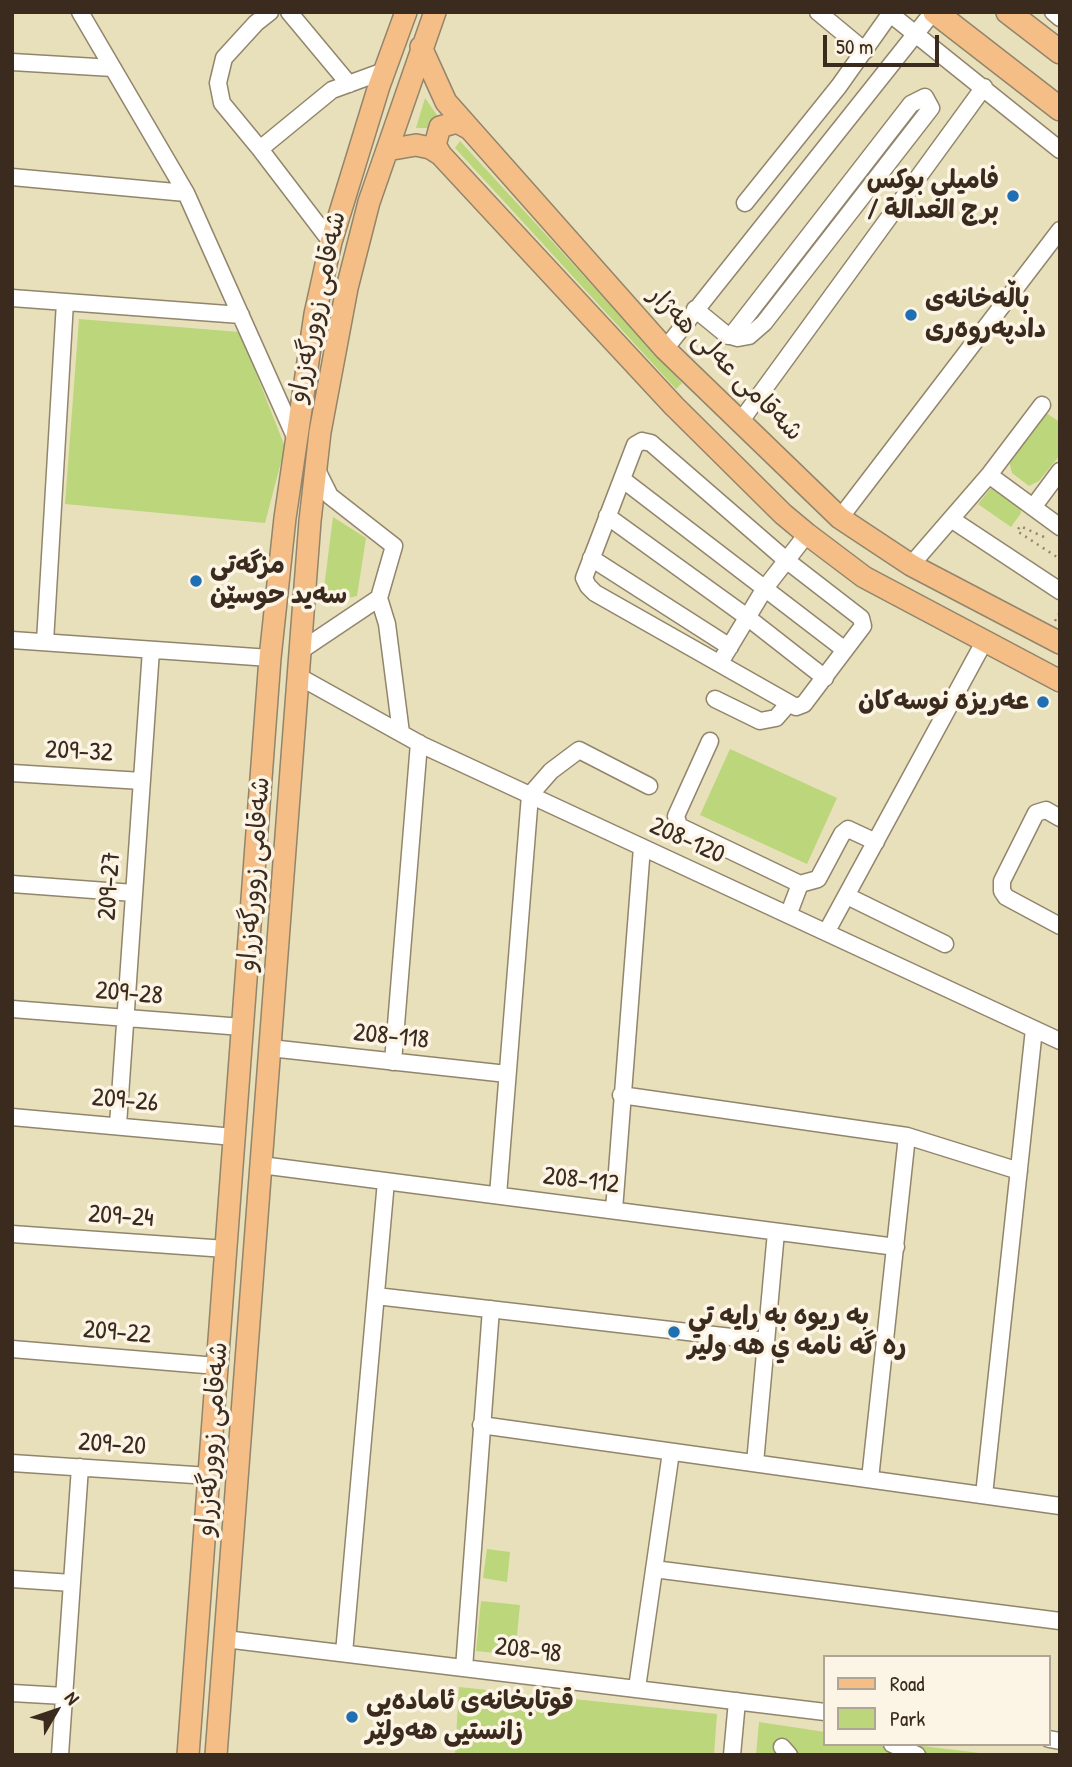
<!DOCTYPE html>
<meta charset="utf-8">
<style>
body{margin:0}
#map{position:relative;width:1072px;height:1767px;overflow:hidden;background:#e8e0ba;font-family:"Patrick Hand",sans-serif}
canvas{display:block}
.frame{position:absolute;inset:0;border:14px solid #3b2a1e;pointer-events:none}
.legend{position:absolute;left:823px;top:1655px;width:228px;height:91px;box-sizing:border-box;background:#fcf5e5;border:2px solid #afa495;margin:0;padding:9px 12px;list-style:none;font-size:21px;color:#3b2a1e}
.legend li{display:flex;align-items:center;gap:14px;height:35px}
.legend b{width:35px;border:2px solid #afa495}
.north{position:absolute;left:21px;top:1676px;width:70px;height:70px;-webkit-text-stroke:5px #fcf5e5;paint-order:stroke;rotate:51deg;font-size:19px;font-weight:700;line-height:28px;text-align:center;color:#3b2a1e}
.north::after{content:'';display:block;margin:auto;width:24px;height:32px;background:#3b2a1e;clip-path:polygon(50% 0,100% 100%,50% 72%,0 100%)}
.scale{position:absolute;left:823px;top:35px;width:116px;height:32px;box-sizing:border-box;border:4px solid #3b2a1e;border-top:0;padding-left:9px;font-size:21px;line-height:24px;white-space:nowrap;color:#3b2a1e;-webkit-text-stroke:5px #fcf5e5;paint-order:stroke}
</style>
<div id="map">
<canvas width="1072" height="1767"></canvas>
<div class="frame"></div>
<ul class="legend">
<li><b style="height:9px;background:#f5be86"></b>Road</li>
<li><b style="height:19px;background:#bcd67b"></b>Park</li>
</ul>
<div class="north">N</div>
<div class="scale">50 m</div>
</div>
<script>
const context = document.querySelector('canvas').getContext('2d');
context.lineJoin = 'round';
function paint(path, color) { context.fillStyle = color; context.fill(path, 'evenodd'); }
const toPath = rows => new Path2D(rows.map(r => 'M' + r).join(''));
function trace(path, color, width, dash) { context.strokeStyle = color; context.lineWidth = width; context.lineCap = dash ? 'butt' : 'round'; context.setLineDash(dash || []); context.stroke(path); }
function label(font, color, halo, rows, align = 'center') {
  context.font = font + ' "Patrick Hand","Playpen Sans Arabic",sans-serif'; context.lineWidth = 7; context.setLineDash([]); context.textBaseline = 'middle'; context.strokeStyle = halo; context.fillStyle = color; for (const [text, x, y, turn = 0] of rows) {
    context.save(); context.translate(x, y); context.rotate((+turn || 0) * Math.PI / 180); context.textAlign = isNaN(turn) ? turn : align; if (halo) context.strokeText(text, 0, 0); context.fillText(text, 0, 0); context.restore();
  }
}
const green = toPath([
 [425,98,439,118,432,128,416,128],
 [460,141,682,383,676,389,455,148],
 [79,319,240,332,285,447,265,523,65,504],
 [1046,413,1060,422,1060,455,1039,481,1029,486,1012,473,1009,461],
 [992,487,1020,506,1021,513,1011,527,978,504],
 [333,517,366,538,357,596,322,604],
 [730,749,837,798,807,864,700,815],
 [487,1549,510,1552,507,1582,483,1578],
 [481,1601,520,1605,515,1655,476,1651],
 [459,1687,717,1714,714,1755,455,1755],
 [759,1722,825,1732,825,1744,906,1744,996,1755,756,1755]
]);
const path = toPath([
 [1044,537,1020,526,1017,531,1060,559],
 [1055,621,1060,612]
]);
const minor = toPath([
 [80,12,186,193,296,439],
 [289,12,349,84],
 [818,12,865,51],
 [888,12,1060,150],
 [1053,12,1060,18],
 [12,62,113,68],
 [260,149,222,103,218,83,224,58,256,23,270,12],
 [12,177,186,193],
 [745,203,839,86,890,14],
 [331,242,260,149,332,90,384,71],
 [12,298,241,315],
 [695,309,728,336,731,336,738,338,749,336,764,323,931,108,925,97,911,104,731,336],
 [665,349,933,12],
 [740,422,984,87],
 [642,441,651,443,786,560,861,618,863,626,804,704,796,707,595,593,588,586,584,578,635,445,642,441],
 [989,475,1060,527],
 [622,479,845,650],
 [1034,506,1060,471],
 [607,516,747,617,825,678],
 [840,518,1060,230],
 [951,519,1060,591],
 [591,558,730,647],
 [911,565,989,475,1042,405],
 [379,598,387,624,401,733],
 [12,640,270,658],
 [45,642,65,302],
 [300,651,379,598,394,546,330,496,316,468],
 [724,656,765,588,807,534],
 [298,676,422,745,1060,1041],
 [715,699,760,721,776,718,789,703],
 [710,741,676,816,679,826,800,884],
 [12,773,142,781],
 [1060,818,1046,810,1036,813,1002,881,1002,891,1006,897,1060,926],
 [12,884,134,893],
 [847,896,945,944],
 [789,913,800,884,818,879,842,834,848,829,876,842],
 [827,931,984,642],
 [12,1009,242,1027],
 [270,1048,507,1074],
 [393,1062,419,743],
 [621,1095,907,1136,1019,1171],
 [12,1117,234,1137],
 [118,1125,151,650],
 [261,1165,896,1247],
 [498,1195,530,795,551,771,579,750,649,786],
 [614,1210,642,847],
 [12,1234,226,1249],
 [376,1296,766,1341],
 [12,1349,217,1366],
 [481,1425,1060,1506],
 [12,1463,209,1476],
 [755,1463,776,1232],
 [870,1479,907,1136],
 [984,1495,1034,1029],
 [654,1569,1060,1621],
 [12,1579,72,1583],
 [225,1639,825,1712],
 [344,1653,386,1181],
 [464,1668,491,1309],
 [637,1688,671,1452],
 [12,1693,64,1696],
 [1049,1739,1060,1741],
 [892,1744,917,1755],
 [782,1747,789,1755],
 [60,1755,80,1467],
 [732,1755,737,1701]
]);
const major = toPath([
 [421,47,446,102,665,349,840,518,911,565,1060,643],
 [387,150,416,145,430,148,441,155,674,406,783,514,807,534,864,577,1060,681],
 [441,155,435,145,440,127,457,122,468,128],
 [188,1755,270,658,285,518,315,314,331,242,379,86,406,12],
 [216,1755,310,521,320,432,347,288,369,202,435,12]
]);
const highway = toPath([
 [935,12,1060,109],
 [1008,12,1060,52]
]);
const markers = [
 [1013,196,7,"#1f6fb2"],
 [911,315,7,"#1f6fb2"],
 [196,581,7,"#1f6fb2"],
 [1043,702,7,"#1f6fb2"],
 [674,1332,7,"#1f6fb2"],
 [352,1717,7,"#1f6fb2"]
];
const poiNames = [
 ["فاميلي بوكس",999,181,"right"],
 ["/ برج العدالة",999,211,"right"],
 ["باڵەخانەی",925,300],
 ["دادپەروەری",925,330],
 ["مزگەتی",210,566],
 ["سەید حوسێن",210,596],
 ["عەریزە نوسەکان",1029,702,"right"],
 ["به ريوه به رايه تي",688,1317],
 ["ره گه نامه ي هه ولير",688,1347],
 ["قوتابخانەی ئامادەیی",366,1702],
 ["زانستیی هەولێر",366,1732]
];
const streetNames = [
 ["شەقامی زوورگەزراو",318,307,-78],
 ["شەقامی عەلی هەژار",725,364,45],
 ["209-32",79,752,3],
 ["208-120",687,841,24],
 ["شەقامی زوورگەزراو",255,874,-86],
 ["209-27",110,886,-86],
 ["209-28",129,994,5],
 ["208-118",391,1037,6],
 ["209-26",125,1101,5],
 ["208-112",581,1181,7],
 ["209-24",121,1217,4],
 ["209-22",117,1333,5],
 ["شەقامی زوورگەزراو",213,1439,-86],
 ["209-20",112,1445,4],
 ["208-98",528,1651,7]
];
paint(green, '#bcd67b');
trace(minor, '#92856c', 19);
trace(major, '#92856c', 24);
trace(highway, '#92856c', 26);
trace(path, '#92856c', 2.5, [2, 5]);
trace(minor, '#fff', 16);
trace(major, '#f5be86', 21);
trace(highway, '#f5be86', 23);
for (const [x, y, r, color] of markers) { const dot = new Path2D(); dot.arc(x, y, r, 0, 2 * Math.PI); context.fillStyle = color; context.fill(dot); trace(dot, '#fcf5e5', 2.5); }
label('bold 26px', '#3b2a1e', '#fcf5e5', poiNames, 'left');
label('26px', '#3b2a1e', '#fcf5e5', streetNames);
</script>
